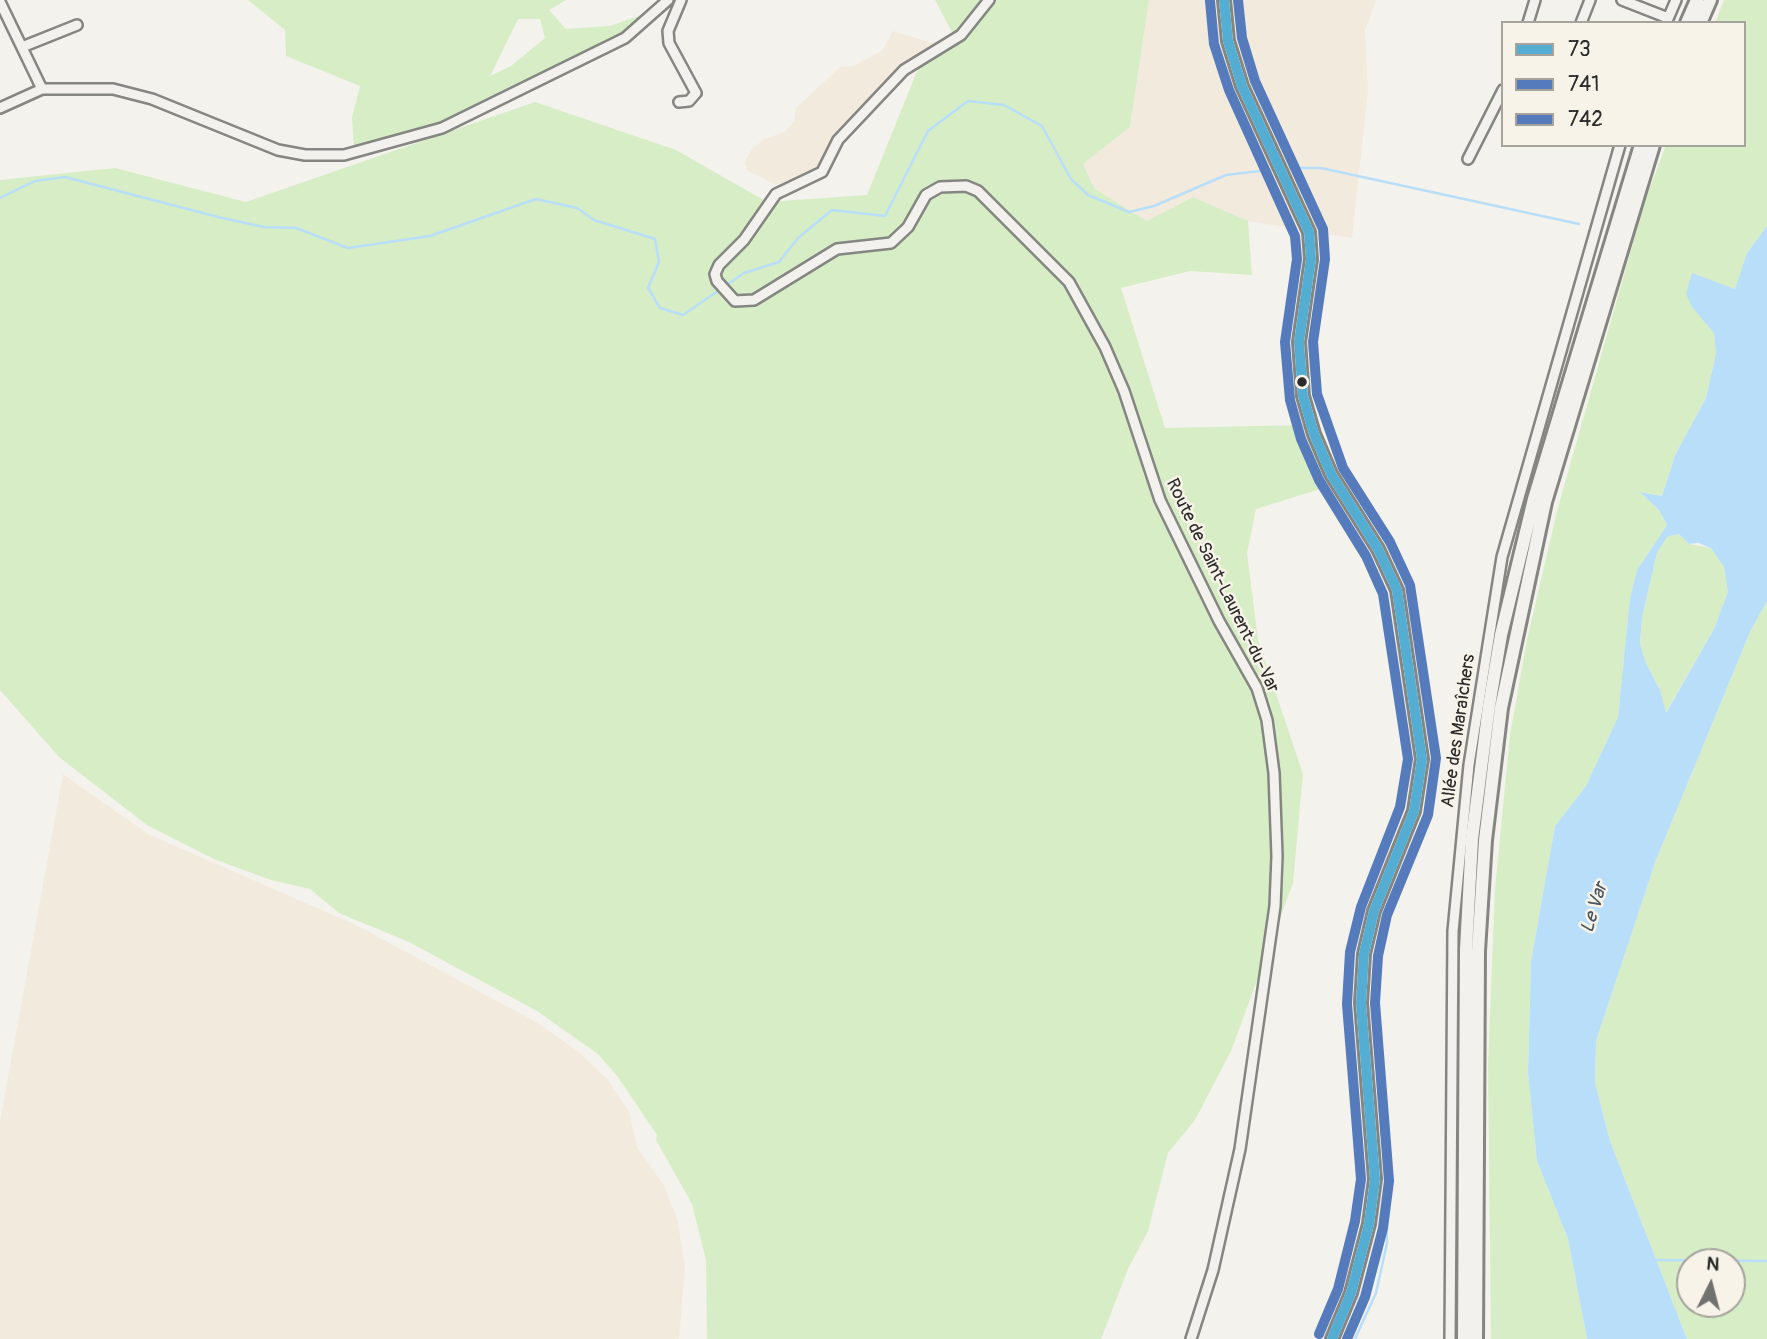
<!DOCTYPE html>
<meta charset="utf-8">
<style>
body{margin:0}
#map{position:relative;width:1767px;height:1339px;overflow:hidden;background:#f4f2ec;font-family:Pangolin,sans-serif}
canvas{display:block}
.legend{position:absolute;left:1501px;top:21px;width:245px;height:126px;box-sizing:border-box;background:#f7f3e8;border:2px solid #a5a39c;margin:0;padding:9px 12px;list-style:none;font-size:21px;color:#2b2b2b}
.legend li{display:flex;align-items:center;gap:14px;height:35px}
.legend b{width:35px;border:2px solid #a5a39c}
.north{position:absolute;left:1676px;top:1248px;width:70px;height:70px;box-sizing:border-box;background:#f7f3e8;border:2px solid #a5a39c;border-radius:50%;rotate:6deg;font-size:19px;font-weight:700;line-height:28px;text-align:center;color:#2b2b2b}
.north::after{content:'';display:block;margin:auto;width:24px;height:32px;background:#71716f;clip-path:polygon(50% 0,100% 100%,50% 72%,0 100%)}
</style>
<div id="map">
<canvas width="1767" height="1339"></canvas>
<ul class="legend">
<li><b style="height:9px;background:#54add3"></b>73</li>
<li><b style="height:9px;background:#567bbd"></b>741</li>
<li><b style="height:9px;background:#567bbd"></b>742</li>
</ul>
<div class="north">N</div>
</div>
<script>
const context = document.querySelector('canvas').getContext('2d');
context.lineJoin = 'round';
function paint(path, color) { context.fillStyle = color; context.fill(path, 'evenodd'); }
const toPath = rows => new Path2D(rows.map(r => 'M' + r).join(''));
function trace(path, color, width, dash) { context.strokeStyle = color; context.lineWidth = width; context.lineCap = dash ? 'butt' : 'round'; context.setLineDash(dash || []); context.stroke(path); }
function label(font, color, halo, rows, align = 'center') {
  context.font = font + ' Pangolin,sans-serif'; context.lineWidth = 5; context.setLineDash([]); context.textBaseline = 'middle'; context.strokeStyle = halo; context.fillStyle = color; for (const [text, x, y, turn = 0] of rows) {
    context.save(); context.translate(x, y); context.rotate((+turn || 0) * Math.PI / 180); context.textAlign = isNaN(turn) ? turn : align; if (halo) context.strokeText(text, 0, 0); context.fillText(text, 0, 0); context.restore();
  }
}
const built = toPath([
 [1149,0,1376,0,1365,30,1368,91,1352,238,1248,221,1193,197,1147,221,1094,188,1083,164,1130,127],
 [893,31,936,44,909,63,817,170,777,185,748,171,744,163,752,149,764,139,785,132,794,121,796,108,840,67,853,66,882,51],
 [63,774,148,834,356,925,536,1022,579,1052,608,1080,629,1112,637,1147,663,1184,677,1218,685,1267,679,1339,0,1339,0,1121]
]);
const green = toPath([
 [248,0,566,0,549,10,566,29,610,26,641,15,638,21,603,46,511,86,425,130,354,147,352,117,360,86,286,56,285,30],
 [518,19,540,19,545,38,511,66,490,76],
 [935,0,1149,0,1130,127,1083,164,1094,188,1147,221,1193,197,1248,221,1252,275,1190,271,1121,288,1165,428,1306,425,1330,486,1256,509,1247,553,1258,640,1303,774,1293,883,1231,1051,1195,1120,1168,1153,1148,1231,1128,1269,1101,1339,707,1339,706,1260,692,1204,656,1140,657,1135,618,1077,598,1054,537,1011,409,942,339,913,310,889,271,880,214,859,147,825,59,757,0,690,0,180,115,168,246,202,535,102,676,150,767,202,867,195,917,71,954,36],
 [1724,0,1767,0,1767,226,1747,253,1735,289,1692,274,1708,326,1714,332,1716,353,1706,398,1675,455,1662,496,1641,492,1659,510,1667,525,1637,570,1630,598,1618,717,1586,786,1555,826,1531,961,1528,1073,1537,1161,1568,1239,1587,1339,1491,1339,1488,1065,1495,889,1510,735,1527,640,1557,511,1645,201,1666,145,1744,145,1744,23,1715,23],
 [1679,534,1689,544,1711,548,1724,567,1728,592,1714,629,1665,714,1660,690,1645,661,1640,643,1642,618,1657,553,1667,537],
 [1767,601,1767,1339,1687,1339,1610,1141,1595,1083,1596,1041,1656,860,1750,632],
 [1690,1262,1732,1262,1732,1304,1690,1304]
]);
const water = toPath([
 [1767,226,1767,601,1750,632,1656,860,1596,1041,1595,1083,1610,1141,1687,1339,1587,1339,1568,1239,1537,1161,1528,1073,1531,961,1555,826,1586,786,1618,717,1630,598,1637,570,1667,525,1659,510,1640,492,1662,496,1675,455,1706,398,1716,353,1714,333,1692,307,1686,294,1692,273,1735,289,1747,253],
 [1679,534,1689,544,1698,543,1711,548,1724,567,1728,592,1714,629,1666,713,1660,690,1645,661,1640,643,1642,618,1657,553,1667,537]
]);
const stream = toPath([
 [1283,168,1321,168,1579,224],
 [0,198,35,181,65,177,218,217,264,227,296,228,348,248,430,236,536,199,577,208,594,220,655,239,659,262,648,288,660,308,683,315,744,273,779,262,798,238,832,210,885,216,928,131,968,101,1004,105,1042,126,1071,179,1088,195,1129,212,1154,206,1226,175,1277,169],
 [1651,1260,1767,1261],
 [1355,1339,1376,1293,1387,1243,1384,1142,1372,1002]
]);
const minor = toPath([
 [989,0,961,35,904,70,838,140,822,172,776,194,744,240,719,265,715,274,717,281,735,301,754,300,837,249,891,243,908,227,926,195,940,187,966,186,978,191,1069,282,1105,347,1124,391,1160,500,1219,621,1257,688,1267,720,1274,773,1277,856,1275,906,1240,1149,1213,1270,1191,1339],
 [1622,0,1668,18],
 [0,2,42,89],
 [1667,21,1676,0],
 [1528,23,1535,0],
 [1581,23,1590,0],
 [22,47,77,25],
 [679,102,689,101,696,93,669,43,668,31,681,0],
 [0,108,42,89,113,89,152,99,278,150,305,155,344,155,442,128,625,38,668,0],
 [1468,159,1503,90],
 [1450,1339,1453,931,1469,765,1502,557,1620,145]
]);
const major = toPath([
 [1224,0,1228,41,1242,86,1309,232,1311,259,1299,342,1303,396,1314,434,1331,474,1378,549,1397,590,1422,759,1414,811,1374,911,1364,954,1361,1003,1375,1179,1369,1224,1351,1293,1332,1339]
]);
const highway = toPath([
 [1687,23,1697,0],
 [1700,23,1710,0],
 [1464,1339,1466,949,1472,839,1489,706,1501,635,1534,499,1641,145],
 [1476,1339,1478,951,1485,840,1501,708,1545,502,1653,145]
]);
const bus1 = toPath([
 [1224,0,1228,41,1242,86,1309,232,1311,259,1299,342,1303,396,1314,434,1331,474,1378,549,1397,590,1422,759,1414,811,1374,911,1364,954,1361,1003,1375,1179,1369,1224,1351,1293,1332,1339]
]);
const bus2 = toPath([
 [1210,1,1214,44,1229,90,1295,236,1297,259,1285,342,1290,400,1301,439,1319,480,1366,556,1383,594,1408,759,1400,807,1361,907,1350,952,1347,1004,1361,1179,1355,1221,1338,1289,1319,1334]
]);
const bus3 = toPath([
 [1238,0,1242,38,1255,81,1323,229,1325,259,1313,342,1317,394,1343,468,1390,542,1410,585,1436,758,1428,815,1387,915,1378,956,1375,1003,1389,1181,1383,1228,1365,1297,1347,1339]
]);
const markers = [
 [1302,382,6,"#2b2b2b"]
];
const streetNames = [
 ["Route de Saint-Laurent-du-Var",1222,586,64],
 ["Allée des Maraîchers",1459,731,-82]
];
const waterNames = [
 ["Le Var",1595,908,-73]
];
paint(built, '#f2ebdd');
paint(green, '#d6edc6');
paint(water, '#b9def9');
trace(stream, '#b9def9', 2.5);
trace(minor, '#858582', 14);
trace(major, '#858582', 16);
trace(highway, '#858582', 18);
trace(minor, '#f2f1ed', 9);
trace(major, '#f2f1ed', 10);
trace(highway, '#f2f1ed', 12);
trace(bus1, '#54add3', 10);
trace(bus2, '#567bbd', 10);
trace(bus3, '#567bbd', 10);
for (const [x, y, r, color] of markers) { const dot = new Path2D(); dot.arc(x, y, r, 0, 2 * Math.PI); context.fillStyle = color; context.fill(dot); trace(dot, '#f7f3e8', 2.5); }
label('18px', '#2b2b2b', '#f7f3e8', streetNames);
label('italic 19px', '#485660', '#f7f3e8', waterNames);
</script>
